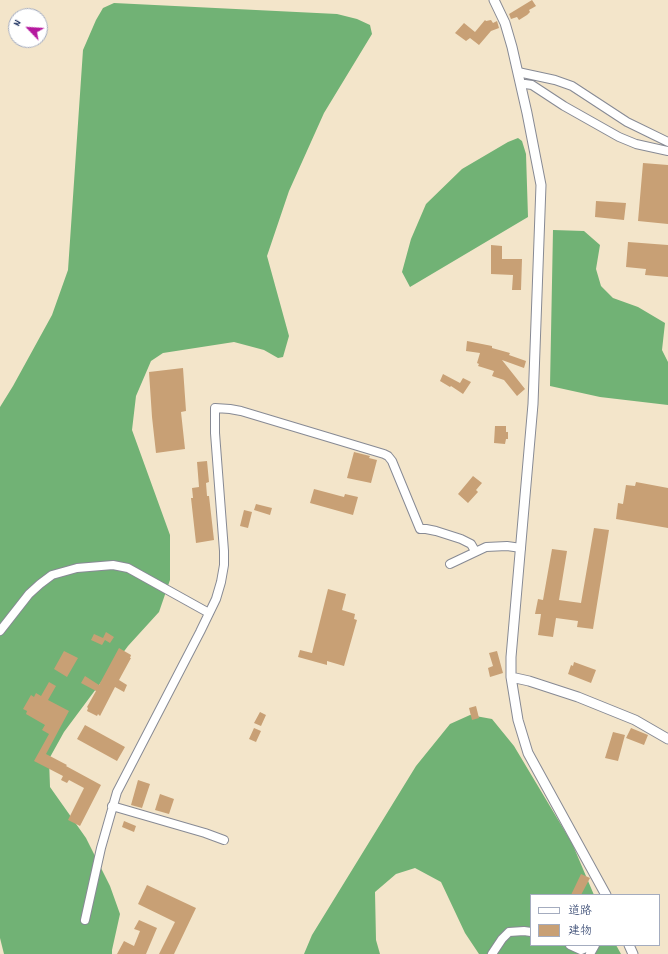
<!DOCTYPE html>
<meta charset="utf-8">
<style>
body{margin:0}
#map{position:relative;width:668px;height:954px;overflow:hidden;background:#f3e5ca;font-family:Dekko,"Klee One",sans-serif}
canvas{display:block}
.legend{position:absolute;left:530px;top:894px;width:130px;height:52px;box-sizing:border-box;background:#fff;border:1px solid #a4acbf;margin:0;padding:5px 7px;list-style:none;font-size:12px;color:#1b2f5e}
.legend li{display:flex;align-items:center;gap:8px;height:20px}
.legend b{width:20px;border:1px solid #a4acbf}
.north{position:absolute;left:8px;top:8px;width:40px;height:40px;box-sizing:border-box;background:#fff;border:1px solid #a4acbf;border-radius:50%;rotate:295deg;font-size:11px;font-weight:700;line-height:16px;text-align:center;color:#1b2f5e}
.north::after{content:'';display:block;margin:auto;width:14px;height:18px;background:#b5179e;clip-path:polygon(50% 0,100% 100%,50% 72%,0 100%)}
</style>
<div id="map">
<canvas width="668" height="954"></canvas>
<ul class="legend">
<li><b style="height:5px;background:#fff"></b>道路</li>
<li><b style="height:11px;background:#c8a075"></b>建物</li>
</ul>
<div class="north">N</div>
</div>
<script>
const context = document.querySelector('canvas').getContext('2d');
context.lineJoin = 'round';
function paint(path, color) { context.fillStyle = color; context.fill(path, 'evenodd'); }
const toPath = rows => new Path2D(rows.map(r => 'M' + r).join(''));
function trace(path, color, width, dash) { context.strokeStyle = color; context.lineWidth = width; context.lineCap = dash ? 'butt' : 'round'; context.setLineDash(dash || []); context.stroke(path); }
const forest = toPath([
 [114,3,337,14,357,19,370,25,372,34,324,113,289,191,267,256,289,336,283,357,278,358,264,350,234,342,163,353,151,361,136,396,132,430,170,535,170,580,159,612,128,646,64,732,49,759,50,787,86,838,110,886,120,914,112,950,112,954,4,954,0,938,0,407,13,386,52,315,68,270,83,50,96,20,103,8],
 [518,138,522,141,526,154,528,217,410,287,402,272,411,239,426,204,462,169,508,142],
 [553,230,584,231,600,245,596,269,601,286,613,298,638,307,665,323,662,350,668,362,668,405,600,397,550,386],
 [470,715,492,719,514,746,572,843,594,895,531,895,531,945,616,945,621,954,479,954,465,933,441,882,415,868,396,874,375,892,376,940,380,954,304,954,312,935,416,766,450,724]
]);
const building = toPath([
 [532,0,536,6,529,10,530,12,527,15,519,20,517,17,511,19,509,14],
 [485,20,486,21,491,20,493,23,497,21,499,28,491,31,479,45,470,38,466,41,455,33,464,23,475,32],
 [643,163,668,165,668,224,638,221],
 [596,201,626,203,624,220,595,217],
 [628,242,668,245,668,277,645,275,646,269,626,267],
 [491,245,502,246,502,259,522,259,521,290,512,290,513,275,491,274],
 [467,341,492,346,492,348,510,353,509,355,526,361,524,368,502,360,525,389,517,396,504,380,492,376,494,371,478,366,479,364,477,363,480,353,466,351],
 [183,368,186,411,181,412,185,449,156,453,152,417,149,372],
 [443,374,460,383,463,378,471,382,463,394,451,386,450,387,440,381],
 [495,426,506,426,506,432,508,432,508,439,506,439,505,444,494,443],
 [354,452,370,456,369,458,377,460,371,483,347,478],
 [207,461,209,482,206,483,207,496,209,496,214,540,196,543,191,498,193,498,192,488,199,487,197,462],
 [473,476,482,483,476,490,478,492,468,503,458,494],
 [636,482,668,488,668,528,616,519,618,503,623,504,626,485,635,486],
 [314,489,344,497,345,494,358,497,353,515,310,503],
 [256,504,272,508,270,515,254,510],
 [244,510,252,512,248,528,240,526],
 [594,528,609,530,593,629,577,627,578,621,556,618,553,637,538,635,541,614,535,614,538,599,543,600,552,549,567,551,559,600,581,603],
 [328,589,346,594,342,610,355,614,354,619,357,620,344,666,327,661,327,665,298,657,300,650,312,653],
 [106,632,114,637,110,643,105,640,102,645,91,640,94,634,103,638],
 [119,648,131,655,130,658,131,658,119,680,127,685,124,692,115,687,100,716,98,714,97,716,87,711,88,708,87,707,96,691,81,683,85,676,99,685],
 [64,651,78,658,67,677,54,669],
 [497,651,503,673,490,677,488,668,493,666,489,653],
 [574,662,596,670,591,683,568,674,571,665,573,666],
 [49,682,56,686,48,700,69,711,46,754,67,765,66,766,101,785,80,826,68,820,84,788,69,780,67,783,61,780,63,776,34,761,49,734,42,730,45,725,26,714,27,711,23,709,31,695,34,697,36,693,41,696],
 [476,706,479,718,472,720,469,708],
 [260,712,266,715,261,726,254,723],
 [85,725,125,747,117,761,77,739],
 [254,728,261,731,256,742,249,739],
 [631,728,648,735,644,745,626,738],
 [613,732,625,735,618,761,605,758],
 [138,780,150,784,142,808,131,805],
 [160,794,174,799,169,814,155,810],
 [124,821,136,826,134,832,122,827],
 [581,874,590,878,581,895,571,895],
 [147,885,196,908,174,954,159,954,175,922,138,904],
 [139,920,157,928,146,954,117,954,124,941,134,946,140,931,134,929]
]);
const minor = toPath([
 [518,72,555,80,572,86,627,122,668,142],
 [521,84,525,84,532,85,564,106,619,137,636,144,668,151],
 [450,564,486,547,507,546,521,548],
 [0,631,29,594,40,584,52,575,77,568,113,565,128,568,209,613],
 [112,806,205,833,224,840],
 [85,920,101,848,117,792,200,632,216,599,221,582,224,565,224,551,215,433,215,408,230,409,241,411,384,454,388,456,392,461,420,529,426,529,436,531,461,539,471,544,475,551],
 [570,945,581,950,588,947,594,946],
 [492,954,502,939,509,932,524,931,531,932],
 [590,954,595,945]
]);
const tertiary = toPath([
 [494,0,505,23,512,47,527,113,541,185,533,404,511,657,511,677,518,720,528,753,606,895],
 [511,677,529,681,578,697,635,720,668,739],
 [629,945,633,954]
]);
paint(forest, '#71b275');
paint(building, '#c8a075');
trace(minor, '#878a94', 10);
trace(tertiary, '#878a94', 11);
trace(minor, '#fff', 8);
trace(tertiary, '#fff', 9);
</script>
